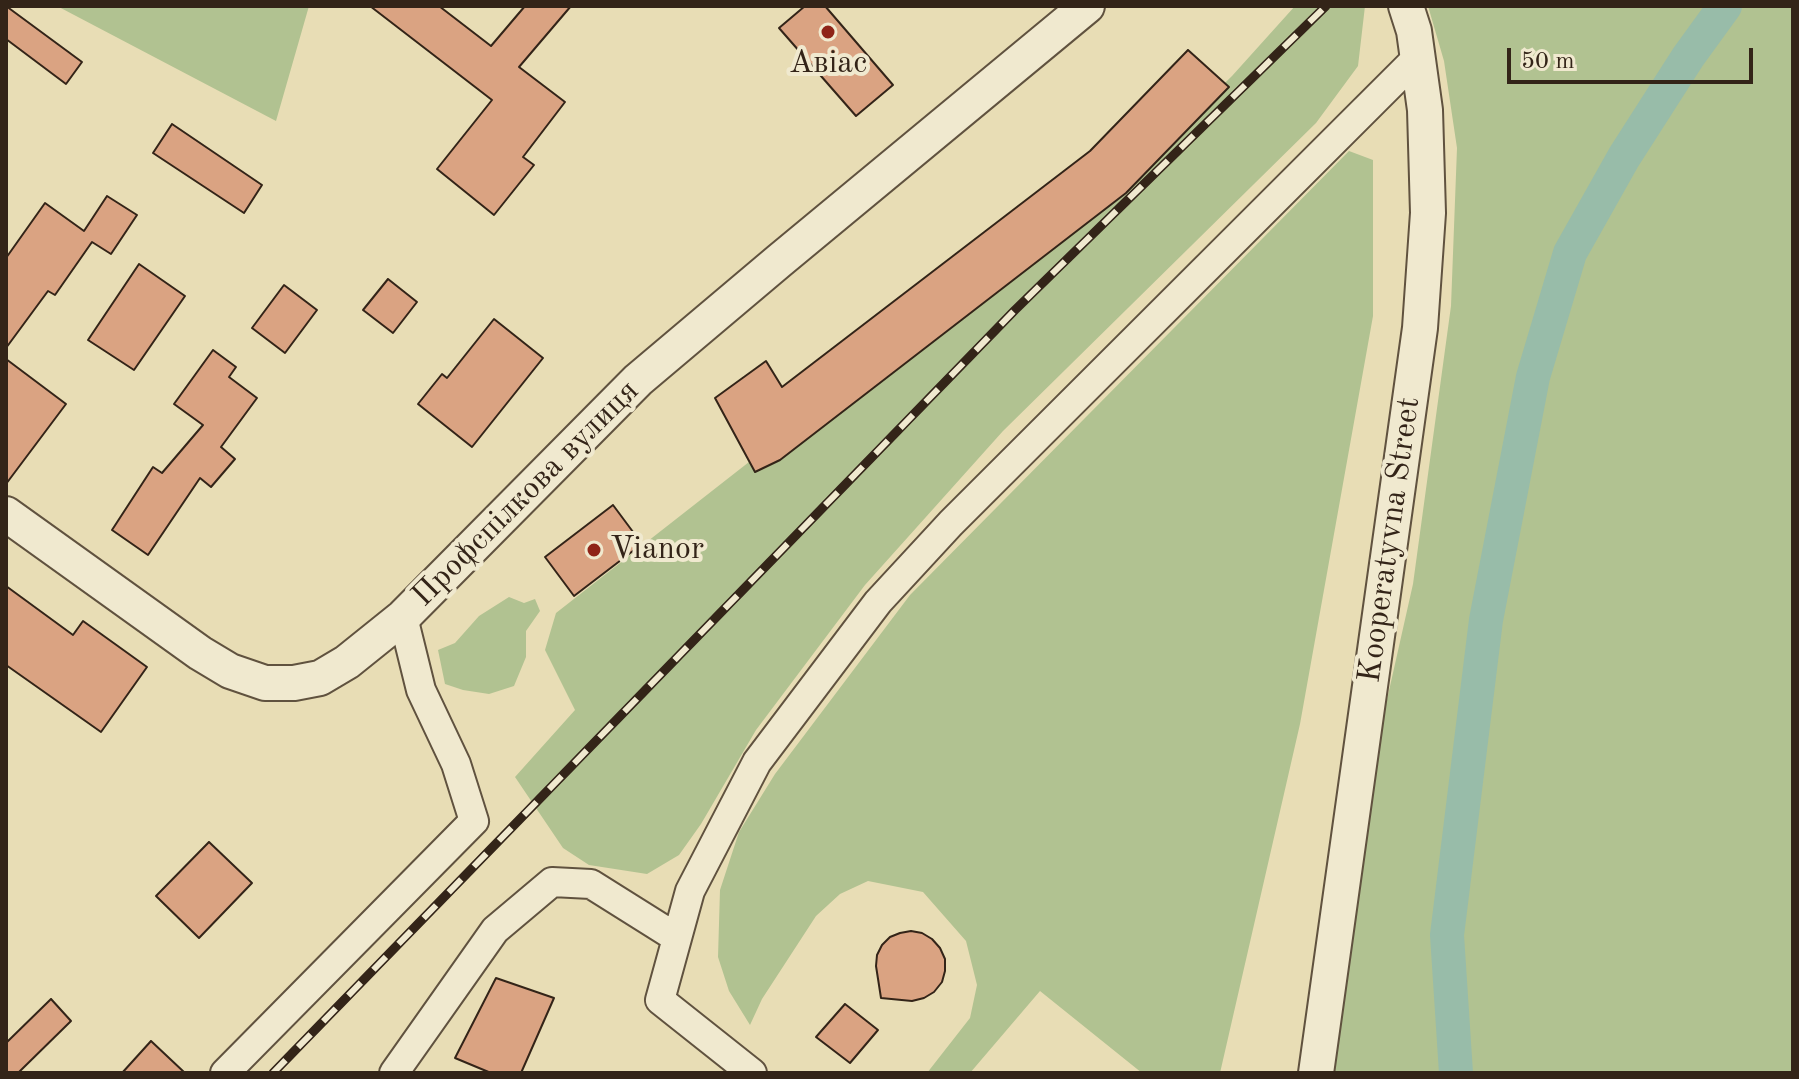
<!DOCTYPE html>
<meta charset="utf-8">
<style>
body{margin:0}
#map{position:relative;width:1799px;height:1079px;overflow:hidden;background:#e8ddb5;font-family:"Old Standard TT",serif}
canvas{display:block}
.frame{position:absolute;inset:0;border:8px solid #332418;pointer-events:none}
.scale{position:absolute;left:1507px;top:48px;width:246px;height:36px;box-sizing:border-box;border:4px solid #332418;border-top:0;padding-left:10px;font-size:24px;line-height:28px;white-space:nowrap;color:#332418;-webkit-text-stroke:6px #f0e9cf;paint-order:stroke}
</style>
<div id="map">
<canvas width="1799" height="1079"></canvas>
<div class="frame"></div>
<div class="scale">50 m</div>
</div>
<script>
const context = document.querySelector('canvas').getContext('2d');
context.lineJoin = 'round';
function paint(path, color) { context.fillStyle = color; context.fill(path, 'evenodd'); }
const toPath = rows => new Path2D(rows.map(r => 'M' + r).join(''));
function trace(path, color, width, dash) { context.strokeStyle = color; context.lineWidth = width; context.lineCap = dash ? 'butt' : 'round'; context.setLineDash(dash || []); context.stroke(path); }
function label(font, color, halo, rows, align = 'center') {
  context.font = font + ' "Old Standard TT",serif'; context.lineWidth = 8; context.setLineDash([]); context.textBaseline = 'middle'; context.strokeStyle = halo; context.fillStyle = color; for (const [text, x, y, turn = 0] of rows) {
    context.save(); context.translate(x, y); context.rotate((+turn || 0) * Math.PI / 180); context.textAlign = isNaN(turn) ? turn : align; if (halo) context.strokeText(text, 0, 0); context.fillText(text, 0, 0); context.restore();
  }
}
const green = toPath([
 [57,6,309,6,276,121],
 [1295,6,1365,6,1358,66,1316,123,1003,431,865,585,756,730,701,824,679,855,647,874,589,865,563,848,515,777,575,710,545,650,556,613,749,462,775,453,1126,180,1232,76],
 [1428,6,1793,6,1793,1073,1307,1073,1350,864,1413,584,1451,306,1457,148,1444,61],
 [1349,151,1373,160,1373,316,1300,724,1220,1073,1142,1073,1040,991,970,1073,927,1073,970,1018,977,985,966,941,923,892,868,881,840,894,816,916,762,999,750,1025,729,991,718,957,720,890,739,832,775,774,910,595],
 [509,597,524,603,535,599,540,611,526,631,526,657,514,686,489,694,463,690,445,684,438,650,455,643,479,616]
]);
const canal = toPath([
 [1456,1073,1447,935,1486,620,1533,377,1570,253,1624,157,1688,57,1725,6]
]);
const building = toPath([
 [6,6,82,62,66,84,6,39,6,6],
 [370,6,439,6,491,46,525,6,571,6,519,67,565,102,523,157,534,165,494,215,437,169,492,100,370,6],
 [805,6,825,6,893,85,856,116,779,28,805,6],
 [1188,50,1229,87,1126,193,780,460,755,472,715,398,766,361,782,387,1090,151,1188,50],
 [172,124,262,185,244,213,153,153,172,124],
 [107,196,137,215,111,254,92,242,55,295,48,291,6,348,6,258,45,203,84,231,107,196],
 [139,264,185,296,134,370,88,340,139,264],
 [388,279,417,302,393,333,363,310,388,279],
 [284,285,317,310,285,353,252,328,284,285],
 [494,319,543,358,472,447,418,404,442,374,447,378,494,319],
 [213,350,236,367,229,377,257,398,221,447,235,459,211,487,200,478,148,555,112,530,153,467,162,473,203,425,174,404,213,350],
 [6,359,66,404,6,484,6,359],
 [613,505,642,544,574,596,545,557,613,505],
 [6,586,73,635,83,621,147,667,101,732,6,665,6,586],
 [209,842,252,883,199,938,156,896,209,842],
 [911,931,922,933,932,939,940,948,945,959,945,971,942,982,934,992,924,998,912,1001,881,998,876,966,877,955,882,945,890,937,900,933,911,931],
 [496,978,554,998,521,1073,491,1073,455,1058,496,978],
 [51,999,71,1021,18,1073,6,1073,6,1043,51,999],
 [845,1004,878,1030,850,1063,816,1037,845,1004],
 [151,1041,185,1073,122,1073,151,1041]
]);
const minor = toPath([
 [225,1073,474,821,456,764,421,690,403,617],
 [394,1073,495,930,552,882,591,884,677,938],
 [752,1073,660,1000,690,891,757,762,878,602,951,523,1417,58]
]);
const tertiary = toPath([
 [6,514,200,653,230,671,265,683,294,683,320,678,347,662,403,617,638,380,779,261,1087,6],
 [1316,1073,1420,328,1428,213,1425,110,1414,31,1406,6]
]);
const rail = toPath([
 [273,1073,1015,310,1326,6]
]);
const markers = [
 [828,32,8,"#8f2418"],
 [594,550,8,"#8f2418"]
];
const poiNames = [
 ["Авіас",828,64],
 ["Vianor",610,550,"left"]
];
const streetNames = [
 ["Профспілкова вулиця",526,494,-45],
 ["Kooperatyvna Street",1390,540,-82]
];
paint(green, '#b1c291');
trace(canal, '#98bca9', 34);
paint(building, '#daa382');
trace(building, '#332418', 2);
trace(minor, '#60523f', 32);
trace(tertiary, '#60523f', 38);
trace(minor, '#f0e9cf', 28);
trace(tertiary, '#f0e9cf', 34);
trace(rail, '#332418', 9);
trace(rail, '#f0e9cf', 6, [18]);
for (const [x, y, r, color] of markers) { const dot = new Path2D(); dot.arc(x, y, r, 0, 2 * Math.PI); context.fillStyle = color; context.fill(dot); trace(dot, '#f0e9cf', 3); }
label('32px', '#332418', '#f0e9cf', poiNames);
label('32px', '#332418', '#f0e9cf', streetNames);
</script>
